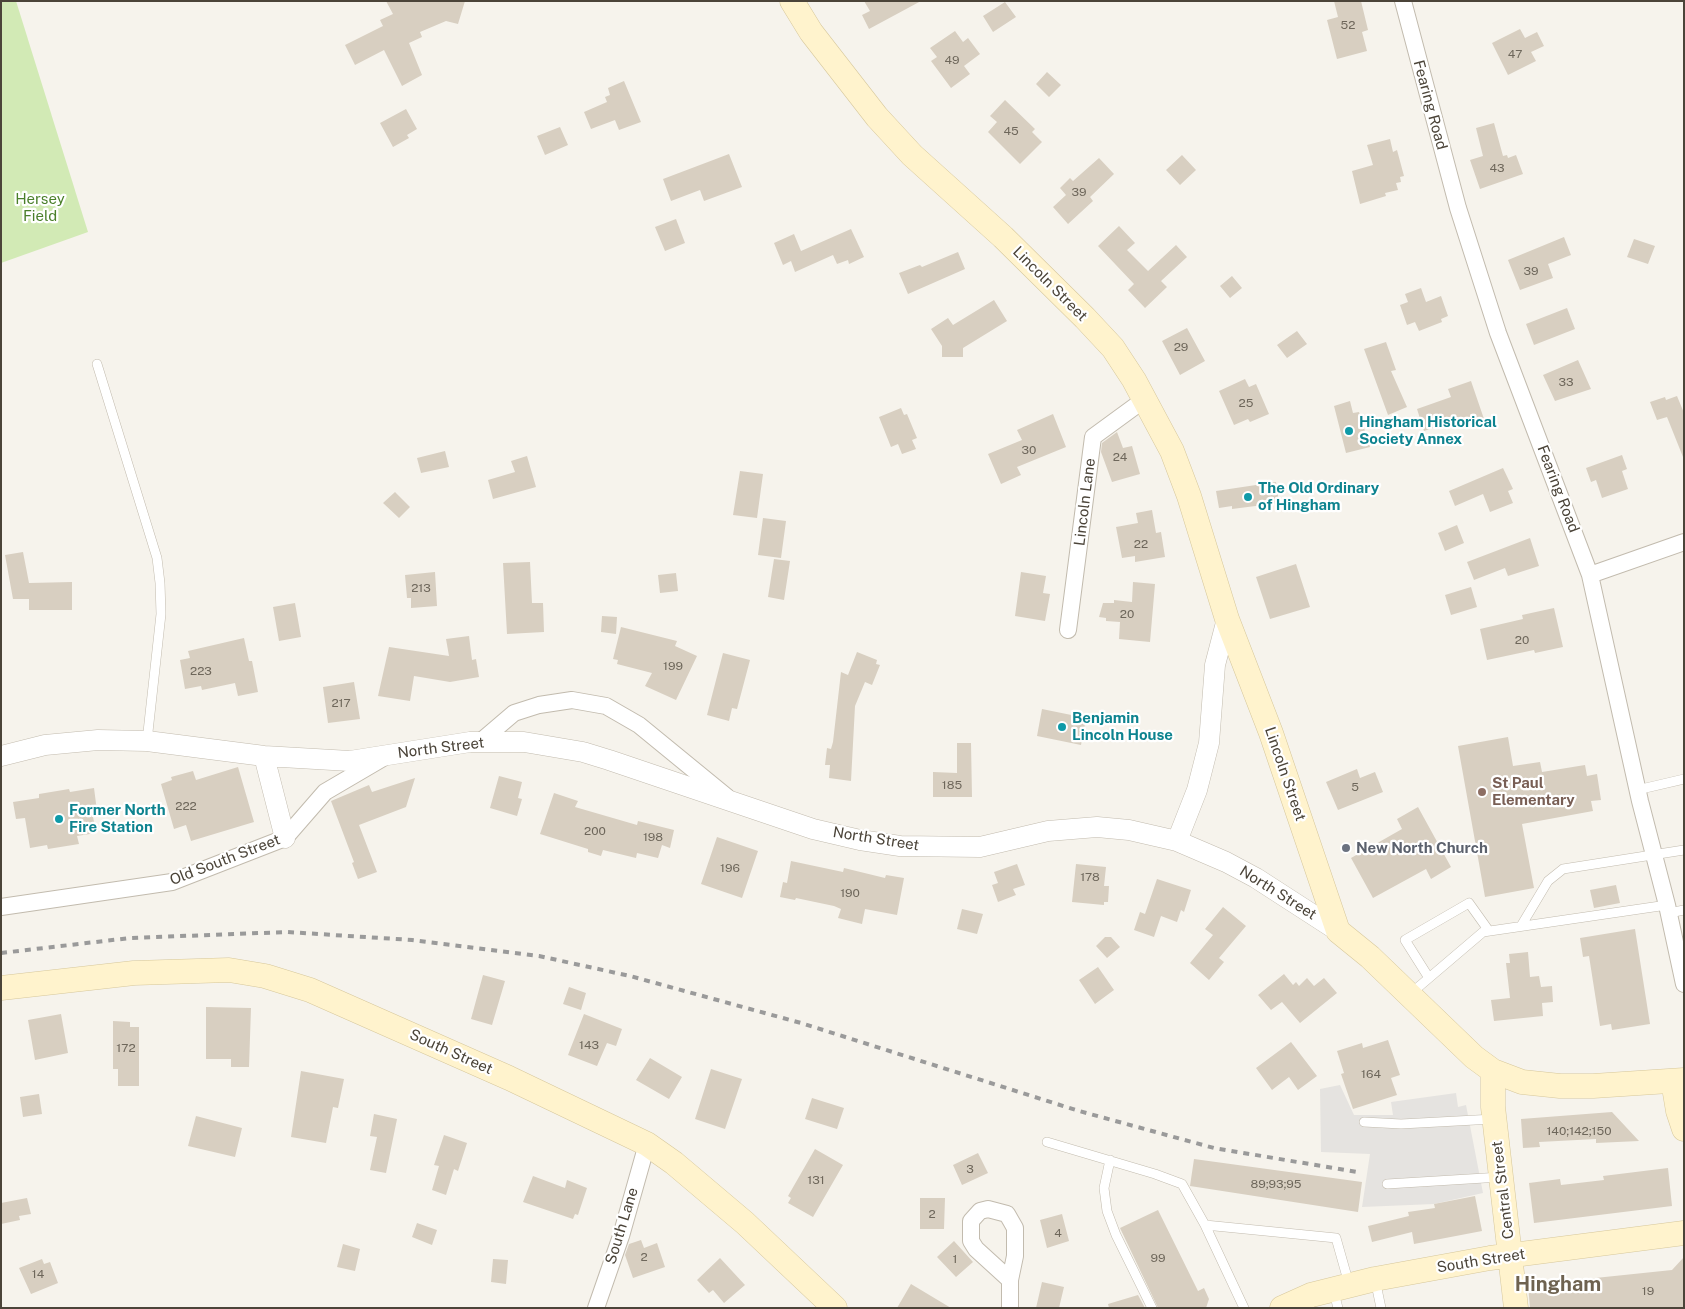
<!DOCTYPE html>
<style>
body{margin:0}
#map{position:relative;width:1685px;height:1309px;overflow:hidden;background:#f6f3ec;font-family:"Public Sans",sans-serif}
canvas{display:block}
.frame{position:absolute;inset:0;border:2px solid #4b4439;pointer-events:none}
</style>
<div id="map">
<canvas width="1685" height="1309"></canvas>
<div class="frame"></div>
</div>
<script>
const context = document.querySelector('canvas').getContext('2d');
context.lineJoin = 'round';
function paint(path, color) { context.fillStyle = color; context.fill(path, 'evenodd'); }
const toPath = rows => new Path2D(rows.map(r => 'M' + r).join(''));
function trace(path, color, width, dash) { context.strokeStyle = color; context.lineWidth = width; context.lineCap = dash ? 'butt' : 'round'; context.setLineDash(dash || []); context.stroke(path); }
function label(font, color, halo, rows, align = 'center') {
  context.font = font + ' "Public Sans",sans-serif'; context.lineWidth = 4.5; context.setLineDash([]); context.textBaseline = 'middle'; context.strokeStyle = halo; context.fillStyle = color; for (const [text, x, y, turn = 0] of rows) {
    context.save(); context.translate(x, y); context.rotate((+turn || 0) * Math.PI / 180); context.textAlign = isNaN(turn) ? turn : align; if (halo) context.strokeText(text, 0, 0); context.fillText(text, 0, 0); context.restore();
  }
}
const green = toPath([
 [1,1,16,1,88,232,1,263]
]);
const parking = toPath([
 [1340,1085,1354,1115,1393,1115,1391,1102,1456,1093,1458,1107,1466,1105,1483,1193,1434,1204,1362,1207,1370,1154,1321,1152,1320,1089]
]);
const building = toPath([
 [386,1,465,1,458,24,446,21,420,32,422,37,409,43,422,75,402,86,384,50,355,65,345,45,383,26,380,20,393,14],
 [864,1,921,1,869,29,862,15,870,11],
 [1334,1,1361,1,1368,30,1362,32,1367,51,1337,59,1327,20,1338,17],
 [1005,2,1016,17,993,32,983,16],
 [1520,29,1525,38,1537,32,1544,46,1531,52,1536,61,1508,75,1492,43],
 [955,31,963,42,968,38,980,54,964,66,970,74,951,88,931,61,937,57,930,48],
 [1047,72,1061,85,1049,97,1036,84],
 [624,81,641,122,619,130,615,120,591,129,584,112,607,102,605,97,610,95,608,88],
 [1005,100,1035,129,1032,132,1042,142,1020,164,988,132,997,122,990,116],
 [406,109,417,129,407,135,409,138,393,147,380,123],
 [1494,123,1503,156,1507,155,1508,158,1516,155,1523,174,1480,189,1470,160,1483,156,1476,128],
 [560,127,568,145,545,155,537,136],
 [1390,139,1393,152,1397,150,1404,176,1400,177,1401,182,1396,183,1398,190,1385,193,1386,196,1360,204,1352,171,1373,165,1367,145],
 [729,154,742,187,704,201,700,190,671,201,663,179],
 [1182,155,1196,170,1180,185,1166,170],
 [1099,158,1114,174,1090,197,1093,201,1068,224,1053,207,1066,195,1060,188,1070,178,1073,181],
 [676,219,685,243,665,251,655,227],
 [1119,226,1135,243,1127,250,1148,271,1176,245,1187,257,1161,281,1167,287,1145,308,1128,290,1134,284,1098,246],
 [851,229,864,257,849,264,848,260,837,264,833,255,795,272,791,261,783,265,774,243,794,234,801,251],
 [1564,237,1571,255,1548,264,1553,278,1520,290,1508,260],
 [1634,239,1655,246,1648,264,1627,257],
 [958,252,965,269,908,294,899,273,920,265,922,267],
 [1232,276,1242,288,1230,298,1220,286],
 [1421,288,1426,302,1441,296,1448,316,1441,319,1442,322,1419,331,1415,322,1407,325,1400,305,1408,302,1405,294],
 [994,300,1007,321,963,348,963,357,942,357,942,346,931,329,948,318,953,325],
 [1567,308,1575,329,1534,345,1526,324],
 [1187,328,1205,361,1180,375,1162,341],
 [1297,331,1307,344,1287,358,1277,345],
 [1386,342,1396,370,1391,371,1407,407,1388,415,1364,349],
 [1578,360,1591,389,1555,401,1543,375],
 [1245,379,1249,387,1256,384,1269,414,1250,422,1248,419,1234,425,1219,391],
 [1471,381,1484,419,1459,427,1457,420,1424,431,1417,409,1451,397,1448,389],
 [1677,396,1684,413,1683,457,1667,417,1657,420,1650,402,1665,397,1666,400],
 [1350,401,1353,413,1359,412,1370,447,1346,453,1334,406],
 [901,408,904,415,907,414,917,438,912,440,916,449,902,454,898,444,891,447,879,417],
 [1053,414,1066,447,1017,467,1021,475,1001,484,988,454,1022,440,1017,430],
 [1117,432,1123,448,1132,446,1140,474,1112,482,1101,452,1102,443],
 [445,451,449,467,421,473,417,458],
 [1622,455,1627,469,1622,471,1628,489,1602,498,1596,480,1591,482,1586,468],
 [527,456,536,487,493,499,488,480,515,472,511,461],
 [1503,468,1513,489,1508,491,1513,503,1490,512,1483,494,1455,506,1449,491],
 [740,471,763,474,757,518,733,515],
 [1276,482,1279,503,1232,509,1232,506,1219,508,1216,491],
 [395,492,410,507,399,518,383,503],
 [1152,510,1156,533,1161,532,1165,557,1135,562,1135,556,1122,558,1116,527,1138,523,1136,513],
 [763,518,786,521,781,558,758,555],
 [1457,525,1464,543,1445,551,1438,533],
 [1530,538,1539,566,1508,576,1505,568,1474,580,1467,562],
 [23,552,29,583,72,582,72,610,29,610,29,599,13,599,5,555],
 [774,559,790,561,784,600,768,597],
 [530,562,532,603,543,603,544,632,507,634,503,563],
 [1296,564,1310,607,1270,619,1256,577],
 [435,572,437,606,411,608,411,598,407,598,405,575],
 [1021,572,1046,576,1043,593,1050,594,1045,621,1015,616],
 [676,573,678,591,660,593,658,575],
 [1133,582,1155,584,1150,642,1119,639,1120,622,1106,621,1106,618,1099,617,1103,603,1114,603,1114,600,1132,602],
 [1471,587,1477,607,1451,615,1445,595],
 [295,603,301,637,279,641,273,607],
 [1554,608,1563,647,1535,653,1534,650,1487,660,1480,629,1523,619,1522,615],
 [602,616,617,617,616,634,601,632],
 [621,627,677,641,675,646,697,656,676,700,645,686,652,673,617,664,618,660,613,659],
 [469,636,472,660,476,659,479,677,450,682,414,676,410,701,378,696,389,647,449,656,446,639],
 [244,638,249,661,252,661,258,692,238,696,235,683,202,690,201,686,185,689,180,660,190,658,188,651],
 [857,652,877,660,876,664,880,665,872,685,865,682,855,706,851,781,829,778,830,765,825,765,827,748,831,749,833,742,841,672,848,675],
 [723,653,750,660,737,709,732,708,729,721,707,715],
 [354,682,360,719,328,723,323,687],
 [1042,709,1086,718,1081,745,1037,736],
 [1508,737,1513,766,1540,762,1542,772,1585,765,1587,776,1597,774,1601,800,1591,801,1593,811,1522,824,1534,888,1485,897,1458,746],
 [957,743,971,743,972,797,933,797,933,772,957,773],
 [238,767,254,822,191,841,186,825,174,829,161,784,172,780,171,777,193,771,196,780],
 [1357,769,1360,778,1375,772,1383,792,1338,810,1326,782],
 [499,776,522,782,518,798,522,799,517,816,490,808],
 [415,778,406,807,359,825,377,872,358,879,352,863,354,862,331,801,369,785,372,792],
 [94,788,97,811,92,811,96,833,77,836,79,844,48,849,47,845,30,848,25,818,16,819,13,802,39,798,39,794,69,789,70,792],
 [554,793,578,801,575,807,637,825,638,821,674,830,670,848,662,845,658,858,637,853,636,858,603,850,601,856,588,852,588,849,540,834],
 [1418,807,1451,867,1431,879,1426,869,1373,898,1351,858,1402,829,1397,819],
 [717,837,758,851,742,898,701,884],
 [791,861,843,872,844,868,885,878,886,875,904,878,897,915,865,909,862,924,838,918,841,909,834,906,796,898,795,900,780,897,783,882,787,883],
 [1017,864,1025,885,1013,889,1016,895,998,902,992,885,998,883,994,872],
 [1076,864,1106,867,1104,886,1109,886,1108,902,1104,902,1104,905,1072,902],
 [1157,879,1191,890,1184,912,1181,910,1177,922,1161,916,1154,937,1134,930,1140,912,1145,914],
 [1616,885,1620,903,1594,908,1590,890],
 [1223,907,1246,926,1219,958,1224,962,1209,980,1190,963,1213,935,1205,929],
 [962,909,983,914,977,934,957,929],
 [1635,929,1650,1024,1612,1030,1611,1024,1600,1026,1589,956,1583,957,1580,938],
 [1105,937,1111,937,1120,947,1107,958,1096,946],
 [1528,952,1530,977,1539,976,1541,987,1552,986,1553,1002,1542,1003,1543,1016,1494,1021,1491,1000,1510,998,1506,963,1510,963,1509,954],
 [1098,967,1114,990,1095,1004,1079,980],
 [1284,974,1293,985,1296,982,1299,986,1307,978,1314,986,1324,978,1337,993,1300,1023,1282,1002,1271,1010,1258,995],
 [483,975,505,981,492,1025,471,1019],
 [569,987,586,993,581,1010,563,1004],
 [206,1007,251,1008,249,1067,231,1067,231,1059,206,1059],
 [61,1014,68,1053,35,1060,28,1020],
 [584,1014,622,1029,616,1046,607,1043,597,1066,568,1055],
 [113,1021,130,1022,130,1027,139,1027,139,1086,118,1086,118,1069,113,1069],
 [1388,1040,1400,1075,1391,1078,1397,1095,1353,1109,1341,1074,1344,1073,1337,1051,1362,1043,1363,1048],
 [1291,1042,1317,1076,1298,1090,1289,1077,1272,1090,1256,1068],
 [650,1058,682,1077,669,1099,636,1080],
 [711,1069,742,1079,725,1129,695,1119],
 [301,1071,344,1079,338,1108,333,1107,326,1143,291,1137],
 [39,1094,42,1114,23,1117,20,1097],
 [812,1098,844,1108,837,1129,805,1119],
 [1612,1112,1639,1141,1596,1143,1596,1139,1539,1142,1540,1147,1523,1148,1521,1119],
 [374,1114,397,1119,386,1173,370,1170,377,1137,370,1136],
 [196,1116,242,1128,235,1157,188,1146],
 [444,1135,467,1143,458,1171,454,1169,446,1195,432,1190,439,1166,434,1165],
 [815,1149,843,1165,813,1217,788,1203,791,1198,788,1196],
 [978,1153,988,1173,962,1185,953,1165],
 [1194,1159,1362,1182,1358,1212,1190,1186],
 [1668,1168,1672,1206,1534,1223,1529,1183,1560,1179,1561,1185,1604,1180,1603,1176],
 [533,1176,565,1188,567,1180,587,1188,578,1215,575,1214,573,1219,523,1202],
 [1475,1196,1482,1231,1414,1244,1412,1232,1372,1242,1368,1226,1409,1216,1408,1212,1435,1208,1434,1204],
 [27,1198,31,1214,19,1216,20,1220,1,1224,1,1203],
 [920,1198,945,1198,944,1229,920,1229],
 [1158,1210,1198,1291,1204,1288,1209,1299,1206,1308,1158,1308,1120,1228],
 [1062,1214,1069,1241,1047,1248,1040,1220],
 [417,1223,437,1230,432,1245,412,1237],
 [641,1240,644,1248,657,1243,665,1267,633,1278,625,1255,629,1244],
 [954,1241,973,1262,956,1277,937,1257],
 [343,1244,360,1249,355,1271,337,1267],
 [1684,1257,1684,1308,1530,1308,1528,1285,1672,1270],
 [720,1258,745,1285,724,1303,713,1290,709,1293,697,1280],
 [42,1259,44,1264,50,1262,58,1283,31,1294,19,1268],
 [493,1259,508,1260,506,1284,491,1282],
 [1042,1282,1064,1287,1059,1308,1036,1308],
 [911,1284,951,1308,897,1308],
 [1138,1295,1145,1308,1109,1308,1108,1304]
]);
const service = toPath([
 [97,364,157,558,160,583,161,614,147,741],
 [1637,790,1684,779],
 [1669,913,1684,910],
 [1521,926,1548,881,1563,869,1684,850],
 [1429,978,1405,940,1469,903,1489,931],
 [1409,995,1483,932,1667,905],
 [1364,1122,1401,1124,1494,1119],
 [1047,1142,1155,1174,1182,1184,1205,1225],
 [1110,1160,1104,1188,1107,1211,1116,1235,1152,1308],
 [1387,1184,1501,1177],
 [1375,1279,1381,1308],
 [1333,1289,1338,1308],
 [1244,1308,1205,1225,1336,1238,1349,1284]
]);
const minor = toPath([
 [1403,1,1458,208,1498,333,1590,575,1640,801,1667,905,1684,984],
 [1590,575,1684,542],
 [1068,630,1093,437,1145,399],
 [480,742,514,713,539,705,572,700,606,706,639,725,727,797],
 [1,907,172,882,285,838,325,792,383,758],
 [596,1308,621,1236,647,1144],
 [1010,1308,1010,1280,1015,1256,1015,1228,1007,1214,988,1209,980,1211,971,1221,971,1241,976,1249,1010,1280]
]);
const tertiary = toPath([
 [1,756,45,745,98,740,147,741,264,756,350,761,470,742,524,742,583,752,609,760,813,829,860,840,900,846,980,847,1048,831,1097,827,1129,830,1177,841,1226,862,1256,878,1338,931],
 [264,756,285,838],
 [1177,841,1197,790,1209,743,1215,665,1227,619]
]);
const secondary = toPath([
 [792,1,811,32,877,117,912,155,1003,237,1085,318,1113,348,1134,380,1172,451,1189,496,1227,619,1271,733,1338,931,1370,957,1474,1057,1493,1071,1522,1082,1560,1086,1593,1086,1684,1080],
 [1,988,134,973,229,970,265,976,310,990,509,1078,647,1144,674,1163,745,1223,835,1308],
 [1493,1071,1493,1107,1516,1308],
 [1673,1081,1678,1111,1684,1129],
 [1282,1308,1311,1295,1375,1279,1490,1258,1684,1233]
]);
const rail = toPath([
 [1,953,130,938,287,932,412,940,539,956,630,976,801,1023,1079,1111,1214,1148,1357,1172]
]);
const markers = [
 [1349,431,5,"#0f9aa8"],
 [1248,497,5,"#0f9aa8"],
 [1062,727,5,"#0f9aa8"],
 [1482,792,5,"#8d6e63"],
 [59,819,5,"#0f9aa8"],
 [1346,848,5,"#6b7280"]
];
const numberNames = [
 ["52",1348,25],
 ["47",1515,54],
 ["49",952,60],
 ["45",1011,131],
 ["43",1497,168],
 ["39",1079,192],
 ["39",1531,271],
 ["29",1181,347],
 ["33",1566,382],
 ["25",1246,403],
 ["30",1029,450],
 ["24",1120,457],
 ["22",1141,544],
 ["213",421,588],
 ["20",1127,614],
 ["20",1522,640],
 ["199",673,666],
 ["223",201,671],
 ["217",341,703],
 ["185",952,785],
 ["5",1355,787],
 ["222",186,806],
 ["200",595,831],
 ["198",653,837],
 ["196",730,868],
 ["178",1090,877],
 ["190",850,893],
 ["143",589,1045],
 ["172",126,1048],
 ["164",1371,1074],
 ["140;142;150",1579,1131],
 ["3",970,1169],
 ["131",816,1180],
 ["89;93;95",1276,1184],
 ["2",932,1214],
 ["4",1058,1233],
 ["2",644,1257],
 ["99",1158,1258],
 ["1",955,1259],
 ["14",38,1274],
 ["19",1648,1291]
];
const streetNames = [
 ["Fearing Road",1430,105,75],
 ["Lincoln Street",1050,284,45],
 ["Fearing Road",1558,489,69],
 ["Lincoln Lane",1085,502,-83],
 ["North Street",441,748,-7],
 ["Lincoln Street",1285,774,71],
 ["North Street",876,839,9],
 ["Old South Street",225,860,-21],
 ["North Street",1278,893,32],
 ["South Street",451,1052,24],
 ["Central Street",1503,1190,-97],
 ["South Lane",622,1226,-73],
 ["South Street",1481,1261,-9]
];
const parkNames = [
 ["Hersey",40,199],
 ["Field",40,216]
];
const cultureNames = [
 ["Hingham Historical",1359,422],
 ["Society Annex",1359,439],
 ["The Old Ordinary",1258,488],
 ["of Hingham",1258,505],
 ["Benjamin",1072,718],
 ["Lincoln House",1072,735],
 ["Former North",69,810],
 ["Fire Station",69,827]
];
const educationNames = [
 ["St Paul",1492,783],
 ["Elementary",1492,800]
];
const worshipNames = [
 ["New North Church",1356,848]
];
const districtNames = [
 ["Hingham",1558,1285]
];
paint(green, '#d2eab5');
paint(parking, '#e5e3e0');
paint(building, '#d8cfc1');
trace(service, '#c2bbae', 10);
trace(minor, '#c2bbae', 18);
trace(tertiary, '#c2bbae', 21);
trace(secondary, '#d6c79b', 25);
trace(service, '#fff', 9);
trace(minor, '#fff', 16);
trace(tertiary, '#fff', 20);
trace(secondary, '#fff3cd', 24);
trace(rail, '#9a9a9a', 4, [6, 6]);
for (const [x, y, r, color] of markers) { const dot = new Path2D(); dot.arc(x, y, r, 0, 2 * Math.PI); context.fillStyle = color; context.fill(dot); trace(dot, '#fff', 2); }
label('12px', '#6e675b', null, numberNames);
label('15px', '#4b4439', '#fff', streetNames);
label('15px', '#4a7f2a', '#fff', parkNames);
label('bold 15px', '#0d838f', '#fff', cultureNames, 'left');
label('bold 15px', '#785e54', '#fff', educationNames, 'left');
label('bold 15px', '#5b616d', '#fff', worshipNames, 'left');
label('bold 20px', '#6e6250', '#fff', districtNames);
</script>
